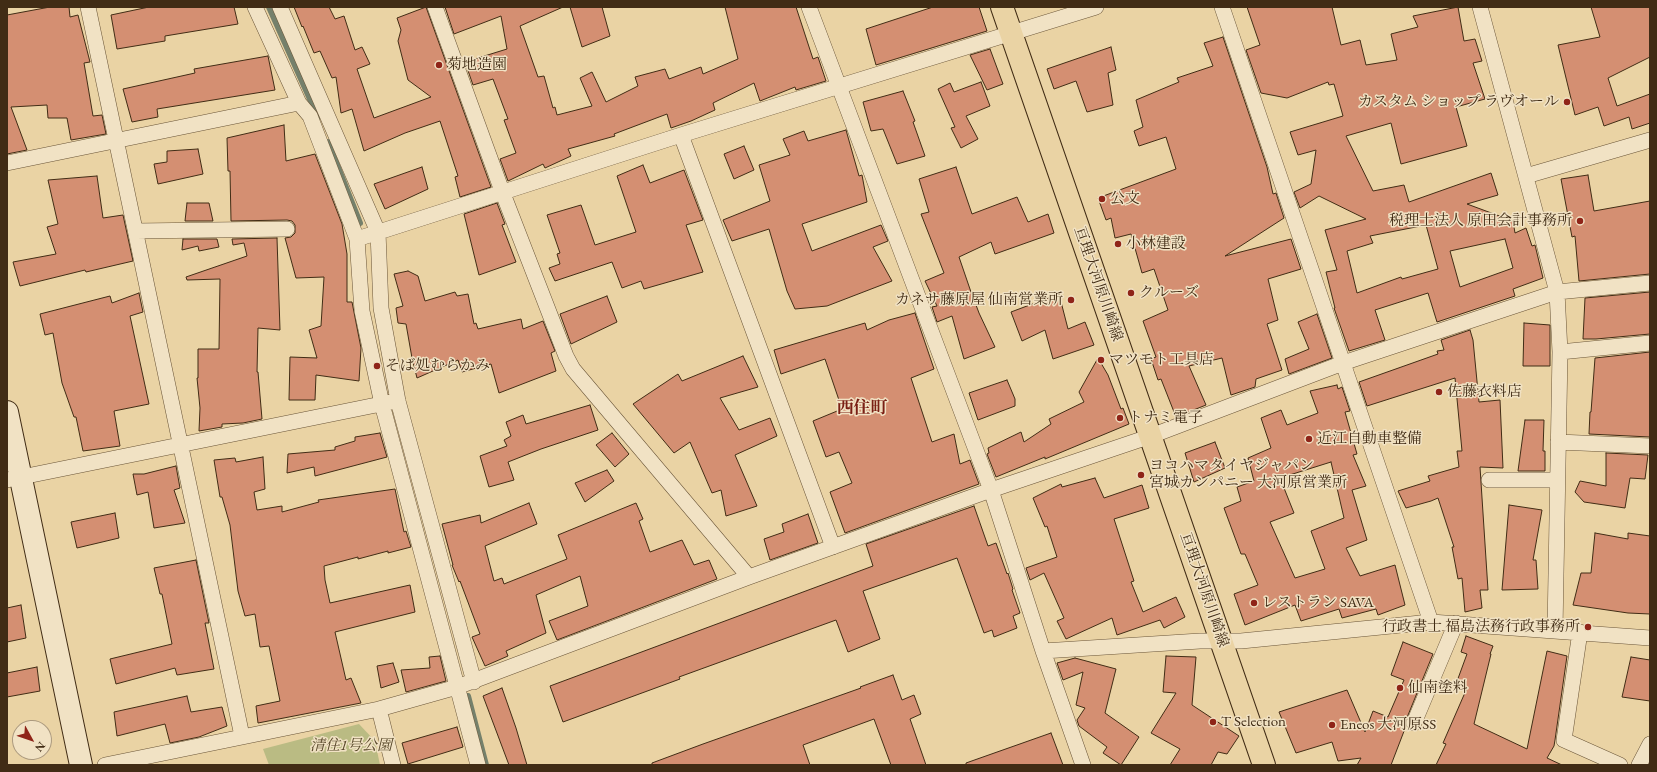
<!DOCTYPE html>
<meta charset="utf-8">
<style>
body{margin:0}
#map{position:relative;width:1657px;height:772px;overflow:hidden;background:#ead3a4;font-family:"EB Garamond",serif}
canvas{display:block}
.frame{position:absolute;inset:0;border:8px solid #412c15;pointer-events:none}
.north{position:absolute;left:12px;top:720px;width:40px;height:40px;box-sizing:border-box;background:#f1e2c4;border:1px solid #ab997e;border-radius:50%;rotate:130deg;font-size:11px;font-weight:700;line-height:16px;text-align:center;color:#412c15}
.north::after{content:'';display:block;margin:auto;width:14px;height:18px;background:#8f2418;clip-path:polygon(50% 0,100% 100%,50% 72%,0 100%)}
</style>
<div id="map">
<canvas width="1657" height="772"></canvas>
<div class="frame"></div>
<div class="north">N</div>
</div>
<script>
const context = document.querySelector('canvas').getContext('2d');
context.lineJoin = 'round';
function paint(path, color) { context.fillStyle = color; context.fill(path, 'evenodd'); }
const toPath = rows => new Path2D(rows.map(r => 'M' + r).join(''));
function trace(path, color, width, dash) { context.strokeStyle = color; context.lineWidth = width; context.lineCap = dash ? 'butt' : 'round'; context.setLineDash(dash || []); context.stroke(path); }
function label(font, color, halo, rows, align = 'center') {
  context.font = font + ' "EB Garamond","Noto Serif JP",serif'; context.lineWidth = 3; context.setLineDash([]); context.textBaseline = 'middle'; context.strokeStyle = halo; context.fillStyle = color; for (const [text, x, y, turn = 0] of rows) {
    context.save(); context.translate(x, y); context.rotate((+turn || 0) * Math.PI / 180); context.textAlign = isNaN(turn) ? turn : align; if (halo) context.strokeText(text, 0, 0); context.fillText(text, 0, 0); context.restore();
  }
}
const green = toPath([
 [359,724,375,741,380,765,269,765,263,749]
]);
const stream = toPath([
 [269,7,318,117],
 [328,142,360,223],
 [468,696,486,765]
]);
const building = toPath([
 [50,7,69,7,70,17,78,15,90,62,84,63,93,116,102,115,106,134,71,140,67,118,48,118,47,105,11,107,27,150,7,154,7,15,50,7],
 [149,7,234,7,238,24,165,36,165,41,117,49,111,15,149,7],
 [294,7,329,7,335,19,344,16,355,50,362,47,370,64,357,69,374,118,431,97,408,80,398,41,401,30,397,18,426,7,491,187,460,197,455,177,458,176,440,121,405,133,364,151,352,109,341,113,336,77,332,78,320,51,314,53,303,26,302,27,294,7],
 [445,7,563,7,520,26,538,77,544,76,553,108,555,107,557,115,592,106,580,78,592,72,606,102,638,86,635,77,665,69,669,79,701,67,703,74,738,59,725,7,796,7,813,59,818,57,826,81,796,90,795,87,760,101,754,83,713,103,715,110,691,121,671,128,667,114,614,134,615,136,568,149,571,156,545,168,543,164,508,181,500,159,516,153,504,120,508,119,493,79,473,85,465,62,507,49,501,16,454,34,445,7],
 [570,7,602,7,610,36,582,47,570,7],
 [933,7,979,7,987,31,876,65,866,29,933,7],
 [1247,7,1332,7,1341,45,1360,40,1366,65,1397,60,1391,34,1418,27,1413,16,1458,7,1464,41,1475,39,1482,61,1473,63,1485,99,1456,107,1467,146,1401,164,1391,123,1346,136,1373,191,1404,185,1409,202,1491,173,1498,195,1467,204,1513,221,1515,233,1526,228,1532,246,1535,245,1543,278,1513,289,1515,296,1437,322,1428,293,1375,310,1385,340,1349,351,1334,308,1335,308,1326,272,1337,270,1325,230,1366,219,1319,196,1300,208,1294,192,1311,184,1316,150,1298,155,1290,132,1343,116,1334,84,1329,85,1328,82,1287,98,1261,93,1246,50,1260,45,1247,7],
 [1426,225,1438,269,1402,279,1401,277,1357,293,1347,251,1373,243,1370,236,1426,225],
 [1505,239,1513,268,1460,287,1450,251,1505,239],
 [1591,7,1650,7,1650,57,1608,78,1617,106,1650,94,1650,123,1632,129,1629,117,1604,126,1598,107,1575,115,1558,45,1600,37,1591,7],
 [1223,37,1267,167,1273,194,1276,193,1284,218,1225,256,1291,239,1301,269,1268,279,1278,320,1267,324,1282,370,1256,379,1255,387,1231,395,1222,358,1189,366,1206,405,1176,417,1161,379,1158,380,1151,359,1156,357,1143,321,1168,310,1154,269,1142,273,1131,234,1115,238,1111,218,1106,220,1098,198,1176,169,1166,137,1139,146,1134,131,1143,127,1136,100,1179,82,1177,78,1213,66,1204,43,1223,37],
 [1111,47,1116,70,1108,73,1113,105,1087,112,1076,81,1054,89,1047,69,1111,47],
 [990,49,1003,84,987,90,970,55,990,49],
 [268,56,275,90,157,109,158,117,132,122,123,89,195,73,194,69,268,56],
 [981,82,990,106,966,116,978,139,961,148,951,128,955,127,938,89,950,83,954,92,981,82],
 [903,91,915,121,913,122,925,156,897,164,883,129,871,131,863,102,903,91],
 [284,125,286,161,315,154,342,224,347,254,347,302,352,302,361,348,359,381,316,375,315,400,289,400,290,357,317,358,309,330,321,326,324,277,296,278,285,238,291,237,295,233,295,225,292,221,287,220,231,221,230,171,228,171,227,138,284,125],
 [846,130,859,176,862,175,867,202,802,224,812,251,881,225,888,241,873,247,892,281,827,306,795,309,787,291,769,229,732,241,723,220,770,201,759,165,790,155,783,139,804,131,808,141,846,130],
 [744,146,754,170,734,179,724,154,744,146],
 [198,149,203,174,158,184,154,164,167,162,167,151,198,149],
 [643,165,650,183,684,170,703,220,686,225,703,272,644,289,641,281,622,288,612,262,555,281,549,268,560,264,557,254,560,253,547,215,581,205,595,245,636,232,617,176,643,165],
 [422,167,428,189,385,209,374,184,422,167],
 [956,167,972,214,1017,197,1028,222,1048,214,1054,233,995,254,991,242,959,257,972,295,975,294,979,303,976,305,979,313,995,347,964,359,952,316,937,322,932,307,937,306,925,281,944,273,921,214,929,212,919,179,956,167],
 [1588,175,1594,211,1650,201,1650,274,1579,281,1575,236,1572,237,1561,179,1588,175],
 [97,176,103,218,123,215,133,261,86,272,85,270,20,286,13,262,56,254,47,227,58,224,48,180,97,176],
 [187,203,209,203,213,221,185,221,187,203],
 [497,203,505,224,502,225,516,262,479,275,464,214,497,203],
 [277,238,280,330,258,328,257,372,258,372,262,419,243,423,222,424,222,427,199,431,200,408,197,378,198,378,198,349,219,349,220,279,187,280,186,277,247,256,244,243,233,245,232,239,277,238],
 [183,239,217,239,219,247,199,251,198,246,182,250,183,239],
 [408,271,418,276,425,301,455,292,457,296,468,294,474,324,476,323,478,329,521,319,523,329,543,321,555,351,551,353,556,371,499,393,491,364,462,372,458,360,417,378,412,358,406,324,398,323,396,308,403,306,394,274,408,271],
 [1650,292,1650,334,1596,339,1583,339,1585,298,1650,292],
 [139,293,143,312,130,316,149,404,114,411,120,446,83,451,76,417,74,417,62,383,53,333,45,335,40,314,110,296,112,303,139,293],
 [1059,294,1068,329,1085,322,1094,345,1053,359,1045,330,1022,341,1011,312,1059,294],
 [607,296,617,322,571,344,560,314,607,296],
 [915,313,934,369,911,378,932,442,954,434,960,464,970,460,979,484,845,533,830,492,852,483,839,452,826,457,813,421,842,409,825,359,781,374,774,350,865,323,867,330,889,320,915,313],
 [1317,314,1332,358,1289,374,1285,359,1309,349,1298,322,1317,314],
 [1524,323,1550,325,1550,366,1523,366,1524,323],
 [1470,330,1473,340,1479,402,1500,400,1503,468,1480,467,1488,590,1480,590,1482,608,1465,612,1462,578,1458,579,1452,547,1454,547,1438,498,1431,501,1406,508,1398,491,1430,481,1428,476,1459,467,1457,451,1462,451,1455,378,1367,406,1359,382,1438,354,1437,351,1444,350,1441,340,1470,330],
 [1650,352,1650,437,1589,434,1590,412,1591,412,1595,358,1650,352],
 [743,356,758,387,720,398,739,430,770,418,777,436,735,455,757,506,726,516,721,490,712,493,690,442,674,453,633,404,678,374,682,381,743,356],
 [1098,358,1108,375,1121,409,1123,408,1129,424,1045,459,1045,457,996,477,987,454,989,453,988,448,1021,432,1024,442,1051,424,1049,419,1084,402,1079,392,1098,358],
 [1007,380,1015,399,1015,406,978,420,969,393,1007,380],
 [1337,385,1338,389,1342,387,1350,411,1345,412,1357,454,1353,455,1366,486,1352,490,1367,540,1346,548,1360,576,1395,565,1405,605,1378,615,1376,609,1342,618,1339,609,1301,621,1295,605,1245,625,1234,594,1258,585,1245,554,1241,554,1224,508,1241,501,1237,487,1254,481,1248,458,1271,448,1261,418,1281,410,1287,425,1318,413,1310,391,1337,385],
 [1331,462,1344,518,1311,531,1325,569,1295,578,1270,522,1294,513,1280,478,1331,462],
 [590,405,598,430,541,449,508,462,514,480,489,487,480,456,507,446,504,440,511,436,506,422,523,415,526,424,590,405],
 [1525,420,1544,420,1543,451,1545,451,1545,471,1518,471,1525,420],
 [380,433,387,457,315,476,314,467,287,473,288,454,335,450,335,447,355,441,355,437,380,433],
 [612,433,629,454,615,467,596,445,612,433],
 [1215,442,1225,468,1194,482,1185,453,1215,442],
 [1606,453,1648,455,1645,479,1630,478,1625,508,1584,502,1575,492,1580,481,1606,486,1606,453],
 [263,457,265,489,254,492,257,510,282,506,282,512,319,502,318,500,395,489,404,532,406,531,411,547,388,553,388,551,358,559,358,557,324,566,325,580,330,603,410,585,415,612,335,632,346,680,351,678,361,703,258,723,256,706,280,701,269,646,260,647,255,614,245,616,238,591,230,525,222,497,220,497,214,460,235,458,236,462,263,457],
 [176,466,180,488,174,490,185,523,154,528,148,492,137,495,133,474,144,474,176,466],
 [607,470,614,481,585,502,575,483,607,470],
 [1095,478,1104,498,1142,485,1149,508,1114,519,1134,581,1131,582,1143,612,1176,597,1185,617,1164,628,1160,620,1117,635,1112,618,1066,639,1057,621,1064,618,1044,573,1030,580,1026,568,1057,557,1047,526,1045,527,1033,498,1061,484,1062,487,1095,478],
 [529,503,537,524,485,546,494,581,502,578,504,584,567,559,558,535,636,503,643,519,639,521,650,552,682,540,694,565,709,560,717,579,557,640,549,621,588,606,580,576,536,595,546,633,506,651,508,656,485,666,472,637,480,634,460,581,459,582,452,565,453,565,442,524,480,515,481,523,529,503],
 [1509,505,1542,510,1533,560,1536,560,1538,589,1502,590,1509,505],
 [974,506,988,546,996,543,1007,574,1008,573,1013,589,1012,590,1020,613,1013,616,1017,628,994,637,992,630,984,633,957,558,863,591,880,639,848,652,836,620,679,677,680,679,563,722,550,686,873,566,866,544,974,506],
 [115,513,119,538,77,548,71,522,115,513],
 [808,514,818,543,770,560,764,539,784,532,782,524,808,514],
 [1595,533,1628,539,1628,533,1650,536,1650,614,1628,613,1573,605,1581,573,1591,573,1595,533],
 [196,560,209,623,205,623,214,669,177,675,175,668,116,684,110,659,172,644,162,594,160,594,154,568,196,560],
 [21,605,26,638,7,642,7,608,21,605],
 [1466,636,1493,646,1490,654,1491,654,1474,724,1527,749,1547,651,1567,656,1555,740,1554,746,1547,758,1562,765,1436,765,1446,744,1443,743,1467,688,1456,684,1467,654,1461,652,1466,636],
 [1403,642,1433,654,1406,720,1406,726,1391,765,1357,765,1361,758,1338,761,1332,742,1296,753,1279,712,1347,690,1365,732,1373,711,1388,717,1404,680,1391,675,1403,642],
 [440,656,446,681,406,692,401,670,430,668,429,657,440,656],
 [1166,656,1196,657,1192,705,1239,736,1227,754,1218,752,1211,765,1170,765,1180,749,1151,733,1176,693,1163,692,1166,656],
 [1631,657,1650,660,1650,701,1622,697,1631,657],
 [1075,658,1116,669,1105,713,1139,737,1121,765,1103,753,1107,747,1079,726,1077,720,1085,708,1076,705,1083,672,1063,680,1057,663,1075,658],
 [393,663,399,682,381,688,377,666,393,663],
 [37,667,40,691,7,697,7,673,37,667],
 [893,675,902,700,914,695,921,714,910,719,926,765,891,765,874,719,803,745,810,765,652,765,652,763,703,744,861,688,860,687,893,675],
 [502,688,516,728,527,765,509,765,483,696,502,688],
 [187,696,191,712,222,707,227,726,199,737,170,743,165,724,117,736,114,712,187,696],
 [457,727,463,747,408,764,402,743,457,727],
 [1051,733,1063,765,966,765,966,763,1051,733]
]);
const street = toPath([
 [88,7,242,736],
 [255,7,299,103,310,116,357,239,362,311,382,404,478,765],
 [280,7,378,232,381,308,398,401,474,682],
 [435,7,502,191,566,356,573,369,749,577],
 [809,7,991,490,1043,651,1200,641,1241,641,1431,622,1650,638],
 [1222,7,1431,622],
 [1480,7,1557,292,1560,352,1555,630],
 [681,135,833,547],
 [7,163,299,103],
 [1526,176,1650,140],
 [136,231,287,229],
 [357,239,681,135,1096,7],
 [1560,352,1650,343],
 [1558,442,1650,446],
 [7,480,391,402],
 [1489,480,1557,480],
 [1580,632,1564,740,1620,765],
 [1043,651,1083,765],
 [379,709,393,765],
 [1414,723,1456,623],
 [105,765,379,709,457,687,749,577,991,490,1151,436,1343,363,1557,292,1650,283],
 [1639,765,1650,744]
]);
const secondary = toPath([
 [7,412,81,765]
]);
const primary = toPath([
 [1002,7,1264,765]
]);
const markers = [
 [439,65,4,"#8f2418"],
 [1567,102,4,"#8f2418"],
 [1102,199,4,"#8f2418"],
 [1580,221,4,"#8f2418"],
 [1118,244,4,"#8f2418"],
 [1131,293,4,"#8f2418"],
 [1071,300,4,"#8f2418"],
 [1101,360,4,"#8f2418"],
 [377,366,4,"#8f2418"],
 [1439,392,4,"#8f2418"],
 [1120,418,4,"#8f2418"],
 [1309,439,4,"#8f2418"],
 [1141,475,4,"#8f2418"],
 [1254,603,4,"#8f2418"],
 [1588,627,4,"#8f2418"],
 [1400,688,4,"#8f2418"],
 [1213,722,4,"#8f2418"],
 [1332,725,4,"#8f2418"]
];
const poiNames = [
 ["菊地造園",447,65],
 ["カスタム ショップ ラヴオール",1559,102,"right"],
 ["公文",1110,199],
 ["税理士法人 原田会計事務所",1572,221,"right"],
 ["小林建設",1126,244],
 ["クルーズ",1139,293],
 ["カネサ藤原屋 仙南営業所",1063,300,"right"],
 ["マツモト工具店",1109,360],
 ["そば処むらかみ",385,366],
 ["佐藤衣料店",1447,392],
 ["トナミ電子",1128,418],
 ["近江自動車整備",1317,439],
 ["ヨコハマタイヤジャパン",1149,466],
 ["宮城カンパニー 大河原営業所",1149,483],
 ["レストラン SAVA",1262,603],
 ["行政書士 福島法務行政事務所",1580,627,"right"],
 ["仙南塗料",1408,688],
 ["T Selection",1221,722],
 ["Eneos 大河原SS",1340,725]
];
const streetNames = [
 ["亘理大河原川崎線",1098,284,71],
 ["亘理大河原川崎線",1204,590,71]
];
const parkNames = [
 ["清住1号公園",351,746]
];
const quarterNames = [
 ["西住町",862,408]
];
paint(green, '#babb83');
trace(stream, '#75806b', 6);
paint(building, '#d48f72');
trace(building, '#412c15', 1);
trace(street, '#6b5639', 16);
trace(secondary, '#412c15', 24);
trace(primary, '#412c15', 24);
trace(street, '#f1e2c4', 15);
trace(secondary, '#f1e2c4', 22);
trace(primary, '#ead3a4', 22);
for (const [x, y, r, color] of markers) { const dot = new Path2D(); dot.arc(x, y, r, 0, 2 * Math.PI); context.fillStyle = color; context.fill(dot); trace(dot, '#f1e2c4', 1.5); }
label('15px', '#412c15', '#f1e2c4', poiNames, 'left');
label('15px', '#412c15', '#f1e2c4', streetNames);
label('italic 15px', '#59492b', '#f1e2c4', parkNames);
label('bold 17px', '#7a1f14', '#f1e2c4', quarterNames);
</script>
